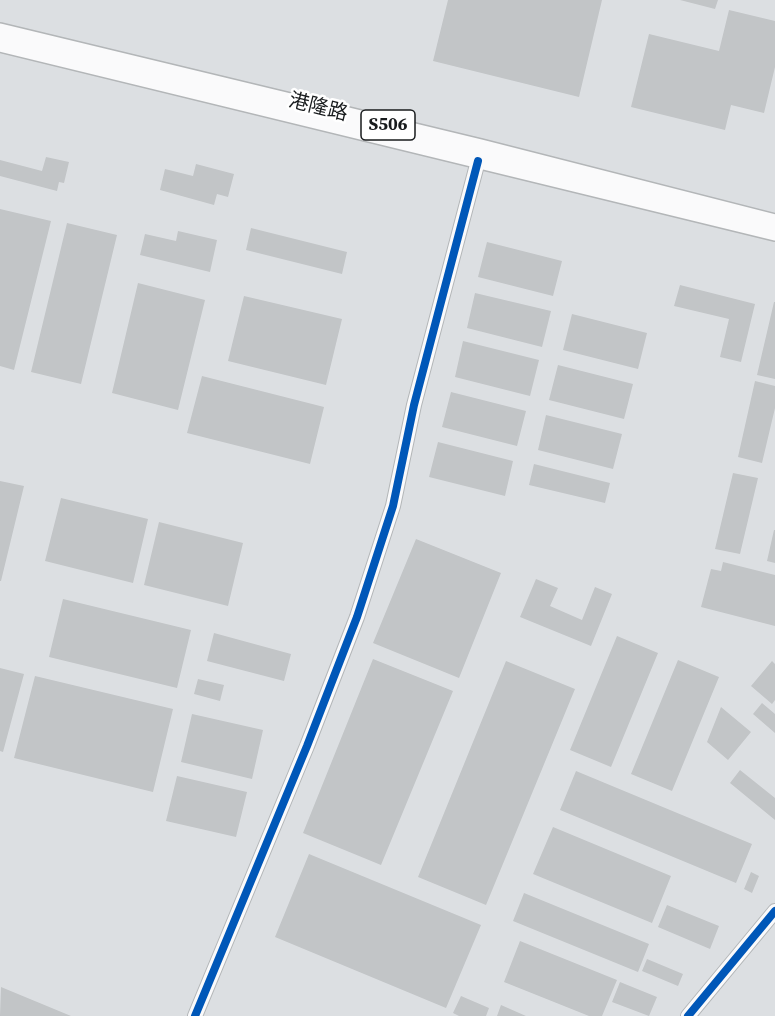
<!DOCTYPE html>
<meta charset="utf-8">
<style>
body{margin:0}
canvas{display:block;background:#dcdfe2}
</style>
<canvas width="775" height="1016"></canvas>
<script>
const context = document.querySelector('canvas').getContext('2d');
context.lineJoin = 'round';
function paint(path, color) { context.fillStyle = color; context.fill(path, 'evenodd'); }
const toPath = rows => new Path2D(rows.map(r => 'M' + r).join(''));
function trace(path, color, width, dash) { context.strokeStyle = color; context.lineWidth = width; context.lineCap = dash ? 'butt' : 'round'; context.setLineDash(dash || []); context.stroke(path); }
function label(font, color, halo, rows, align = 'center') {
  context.font = font + ' "Source Serif 4","Noto Sans SC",serif'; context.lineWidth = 5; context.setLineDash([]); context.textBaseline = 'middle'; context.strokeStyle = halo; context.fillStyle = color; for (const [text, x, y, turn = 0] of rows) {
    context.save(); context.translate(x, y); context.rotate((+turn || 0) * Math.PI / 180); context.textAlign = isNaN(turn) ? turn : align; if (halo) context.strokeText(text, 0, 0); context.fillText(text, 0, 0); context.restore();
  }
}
const building = toPath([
 [448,0,602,0,579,97,433,61],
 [680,0,718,0,715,9],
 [729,10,775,21,775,67,764,113,731,105,725,130,631,107,649,34,719,51],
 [46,157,69,162,64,183,59,182,57,191,0,176,0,160,42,171],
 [196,164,234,174,228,197,217,194,214,205,160,190,165,169,193,176],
 [0,209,51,221,14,370,0,366],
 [67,223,117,235,81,384,31,372],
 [251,228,347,252,342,274,246,250],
 [178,231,217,240,210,272,140,255,145,234,176,241],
 [487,242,562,261,553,296,478,277],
 [138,283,205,300,178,410,112,393],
 [680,285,755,304,741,362,720,357,729,319,674,306],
 [475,293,551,311,542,347,467,328],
 [244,296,342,319,326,385,228,361],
 [774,302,775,302,775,379,757,375],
 [572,314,647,333,638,369,563,350],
 [463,341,539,360,530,396,455,377],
 [558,365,633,384,624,419,549,400],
 [202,376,324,407,310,464,187,433],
 [755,381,775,386,775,408,762,463,738,457],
 [451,392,526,411,517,446,442,427],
 [546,415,622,434,613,469,538,450],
 [438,442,513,461,505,496,429,477],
 [534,464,610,483,605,503,529,485],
 [733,473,758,478,740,554,715,549],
 [0,481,24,486,1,581,0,581],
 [61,498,148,519,133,583,45,561],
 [159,522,243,543,228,606,144,585],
 [774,530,775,530,775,563,767,561],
 [416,539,501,573,459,678,373,643],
 [723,562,775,575,775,626,701,607,711,569,721,571],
 [536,579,558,588,550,606,582,620,595,587,612,594,591,646,520,617],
 [63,599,191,630,177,688,49,657],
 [214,633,291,654,284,681,207,661],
 [617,636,658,653,611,767,570,750],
 [373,659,453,691,381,865,303,833],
 [678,660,719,677,672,791,631,774],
 [506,661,575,689,486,905,418,877],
 [772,661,775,664,775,700,772,704,751,686],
 [0,668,24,674,3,752,0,751],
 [35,676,173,709,153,792,14,758],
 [198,679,224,685,220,701,194,694],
 [762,703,775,714,775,733,753,714],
 [721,707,751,732,728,760,707,742],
 [192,714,263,730,252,779,181,762],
 [740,770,775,798,775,820,730,783],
 [576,771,752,844,736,883,560,810],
 [177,776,247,792,236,837,166,821],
 [553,827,671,876,652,923,533,874],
 [309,854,481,925,446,1008,275,937],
 [751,872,759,876,752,893,744,889],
 [524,893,649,944,638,972,513,921],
 [667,905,719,926,710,949,658,927],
 [520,941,617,980,602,1016,589,1016,504,982],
 [647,959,683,974,678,986,642,971],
 [620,982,657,997,649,1016,612,1002],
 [1,987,71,1016,0,1016],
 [461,996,489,1008,486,1016,459,1016,453,1013],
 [501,1005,526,1016,497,1016]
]);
const secondary = toPath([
 [195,1016,307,746,357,617,393,506,414,405,478,161],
 [688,1016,775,911]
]);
const primary = toPath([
 [0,31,481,147,775,222],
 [0,44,775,233]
]);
const cycleway = toPath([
 [195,1016,307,746,357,617,393,506,414,405,478,161],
 [688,1016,775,911]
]);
const shields = [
 [388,125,54]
];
const shieldNames = [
 ["S506",388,125]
];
const streetNames = [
 ["港隆路",318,108,14]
];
paint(building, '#c2c5c7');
trace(secondary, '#b3b6b8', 16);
trace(primary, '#b3b6b8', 18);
trace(secondary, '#fafafb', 14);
trace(primary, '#fafafb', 15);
trace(cycleway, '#0057b8', 8);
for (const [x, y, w] of shields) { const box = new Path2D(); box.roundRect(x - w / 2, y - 15, w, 30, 4.5); context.fillStyle = '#fff'; context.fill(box); trace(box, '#181b1d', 1.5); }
label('bold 18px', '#181b1d', null, shieldNames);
label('20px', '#181b1d', '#fff', streetNames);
</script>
